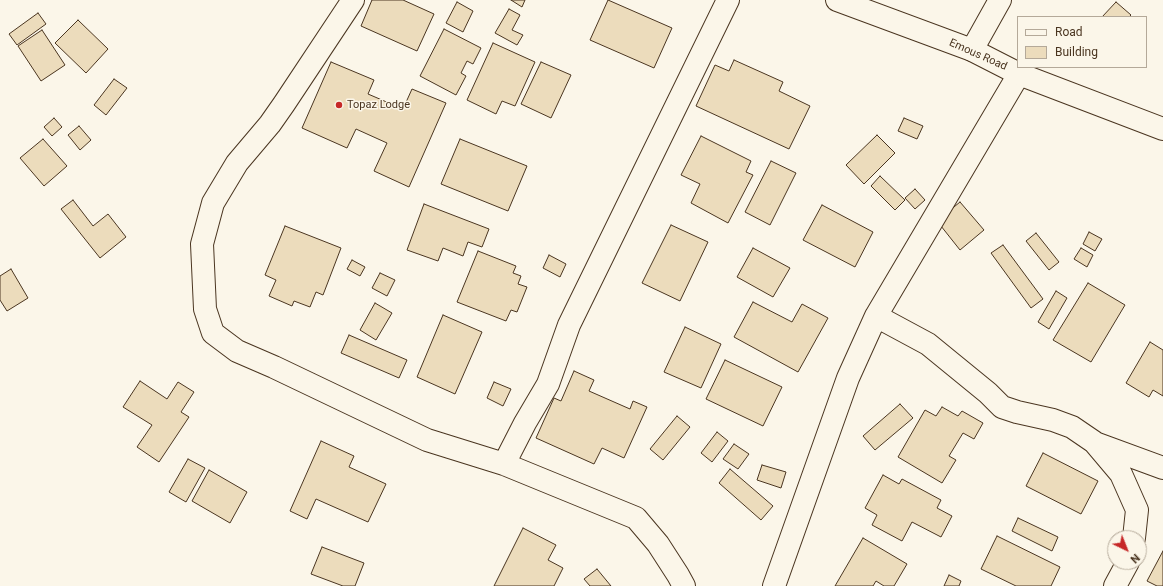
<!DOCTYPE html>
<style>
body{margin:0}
#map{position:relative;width:1163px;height:586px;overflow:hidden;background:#fbf6e9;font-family:Roboto,sans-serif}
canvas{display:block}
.legend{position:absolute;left:1017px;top:16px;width:130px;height:52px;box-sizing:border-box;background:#fbf6e9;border:1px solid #b4a999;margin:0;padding:5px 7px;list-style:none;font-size:12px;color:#4a3520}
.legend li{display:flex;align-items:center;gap:8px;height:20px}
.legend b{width:20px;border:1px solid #b4a999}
.north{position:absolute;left:1107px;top:530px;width:40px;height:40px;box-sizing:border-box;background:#fbf6e9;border:1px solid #b4a999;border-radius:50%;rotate:137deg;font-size:11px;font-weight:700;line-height:16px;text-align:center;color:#4a3520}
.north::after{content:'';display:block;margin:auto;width:14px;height:18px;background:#c62828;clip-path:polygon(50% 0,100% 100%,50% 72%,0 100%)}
</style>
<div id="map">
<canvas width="1163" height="586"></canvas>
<ul class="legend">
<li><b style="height:5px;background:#fbf6e9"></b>Road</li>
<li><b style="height:11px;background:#ecdcbc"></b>Building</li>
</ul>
<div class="north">N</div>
</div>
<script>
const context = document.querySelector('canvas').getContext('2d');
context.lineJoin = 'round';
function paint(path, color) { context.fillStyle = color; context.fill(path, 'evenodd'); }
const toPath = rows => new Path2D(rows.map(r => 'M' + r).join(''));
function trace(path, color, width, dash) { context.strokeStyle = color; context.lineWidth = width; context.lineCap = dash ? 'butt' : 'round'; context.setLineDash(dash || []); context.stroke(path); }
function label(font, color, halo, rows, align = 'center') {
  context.font = font + ' Roboto,sans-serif'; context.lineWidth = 3; context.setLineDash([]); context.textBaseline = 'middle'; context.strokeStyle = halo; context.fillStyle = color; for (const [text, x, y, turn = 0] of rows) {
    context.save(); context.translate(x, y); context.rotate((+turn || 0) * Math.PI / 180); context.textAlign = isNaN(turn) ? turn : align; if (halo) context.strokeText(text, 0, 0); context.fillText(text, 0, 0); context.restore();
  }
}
const building = toPath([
 [372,0,403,0,434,14,417,51,361,26,372,0],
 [511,0,525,0,522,7,511,0],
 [608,0,672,28,654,68,590,40,608,0],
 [457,2,473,11,463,32,446,23,457,2],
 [1116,2,1131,15,1129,17,1102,17,1116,2],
 [509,9,520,15,512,30,523,35,517,45,495,33,509,9],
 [38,13,46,24,17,45,9,34,38,13],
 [78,20,108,49,86,73,55,43,78,20],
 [444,29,481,48,473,64,467,61,461,73,466,76,456,95,420,76,444,29],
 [42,30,65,65,41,81,18,46,42,30],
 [493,43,535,62,515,106,502,101,496,114,467,100,493,43],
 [734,60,783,82,779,91,810,106,789,149,696,106,715,65,729,71,734,60],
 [331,62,374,80,368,94,403,109,412,89,446,103,409,187,374,171,387,143,356,129,347,148,302,128,331,62],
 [541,62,571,75,551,118,521,104,541,62],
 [114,79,127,88,106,115,94,105,114,79],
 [54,118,62,127,52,136,44,127,54,118],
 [904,118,923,126,917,139,898,131,904,118],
 [79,126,91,140,80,150,68,135,79,126],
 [877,135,895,153,864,184,846,165,877,135],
 [701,136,751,161,746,172,753,175,728,223,691,203,700,184,681,175,701,136],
 [43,139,67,166,44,186,20,158,43,139],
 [460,139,527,166,508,211,441,184,460,139],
 [771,161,796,173,770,225,745,212,771,161],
 [880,176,905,200,895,210,871,186,880,176],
 [915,189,925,200,915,209,905,198,915,189],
 [73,200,93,226,108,214,126,237,100,258,61,209,73,200],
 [960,202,984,230,960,250,937,221,960,202],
 [424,204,489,229,482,247,468,242,463,256,443,248,438,261,407,250,424,204],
 [822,205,873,232,855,267,803,240,822,205],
 [671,225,708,242,680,301,642,283,671,225],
 [285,226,341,248,323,295,316,292,310,307,294,301,292,306,269,296,276,280,265,275,285,226],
 [1089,232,1102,239,1095,251,1083,244,1089,232],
 [1036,233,1059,262,1049,270,1026,241,1036,233],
 [1003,245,1043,299,1031,308,991,253,1003,245],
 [753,248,790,268,773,297,737,277,753,248],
 [1081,248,1093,255,1087,267,1074,259,1081,248],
 [478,251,516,266,513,273,521,276,518,284,527,287,517,312,511,310,506,321,457,302,478,251],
 [549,255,566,264,560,277,543,268,549,255],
 [352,260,365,267,360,276,347,269,352,260],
 [11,269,28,298,7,311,0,300,0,276,11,269],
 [380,273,395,280,387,296,372,288,380,273],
 [1088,283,1125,305,1091,362,1053,340,1088,283],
 [1056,291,1067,298,1049,329,1038,322,1056,291],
 [753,302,792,322,802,304,828,318,798,372,734,337,753,302],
 [375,303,392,313,376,340,360,330,375,303],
 [443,315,482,332,455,394,417,377,443,315],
 [685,327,721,344,701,388,664,372,685,327],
 [349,335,407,360,399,378,341,353,349,335],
 [1150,342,1163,350,1163,396,1153,390,1149,397,1126,383,1150,342],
 [725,360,782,387,763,426,706,399,725,360],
 [574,371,594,380,589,391,630,409,633,401,647,407,624,458,602,448,594,464,536,438,554,398,561,401,574,371],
 [140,381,167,399,178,382,194,392,181,412,189,417,159,462,137,447,152,425,123,407,140,381],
 [494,382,511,389,503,406,487,398,494,382],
 [900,404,913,418,875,450,863,436,900,404],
 [942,407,958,416,962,411,983,423,974,439,963,433,949,456,956,460,942,483,898,457,925,410,936,416,942,407],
 [677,416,690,427,663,460,650,449,677,416],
 [717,432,728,441,712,462,701,453,717,432],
 [321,441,354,456,349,467,386,484,368,522,316,499,307,519,290,511,321,441],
 [734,444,749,454,738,469,723,459,734,444],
 [1043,453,1098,481,1081,514,1026,486,1043,453],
 [188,459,205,468,186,502,169,492,188,459],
 [762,465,786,472,781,488,757,480,762,465],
 [730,469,773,506,761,520,719,483,730,469],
 [209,470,247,492,230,523,192,501,209,470],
 [883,475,899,484,902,479,941,500,937,508,952,516,941,537,912,522,902,541,872,525,877,515,865,508,883,475],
 [1018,518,1058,537,1052,551,1012,531,1018,518],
 [523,528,556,545,548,560,563,568,554,586,494,586,523,528],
 [997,536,1060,567,1051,586,1016,586,981,569,997,536],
 [863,538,907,564,894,586,884,586,876,581,873,586,835,586,863,538],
 [322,547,364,563,355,586,343,586,311,574,322,547],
 [1163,551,1163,586,1157,586,1147,581,1163,551],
 [597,569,611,586,590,586,584,579,597,569],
 [949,575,961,581,959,586,944,586,949,575]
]);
const street = toPath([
 [353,0,284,104,270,124,237,163,213,203,202,244,205,309,213,333,237,351,274,367,427,440,504,464,636,518,658,544,678,575,684,586],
 [972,50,1000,0],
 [876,316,928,344,988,393,1002,407,1017,412,1053,420,1072,427,1094,442,1121,474,1137,510,1134,538],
 [1095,443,1163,468],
 [504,464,525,423,548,384,569,325,728,0],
 [774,586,848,378,876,316,1019,74],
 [1115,586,1128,562]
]);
const secondary = toPath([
 [837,0,972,50,1019,74,1163,129]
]);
const markers = [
 [339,105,4,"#c62828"]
];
const streetNames = [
 ["Emous Road",978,55,24]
];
const poiNames = [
 ["Topaz Lodge",347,105]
];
paint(building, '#ecdcbc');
trace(building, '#4a3520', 1);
trace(street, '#4a3520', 24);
trace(secondary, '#4a3520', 24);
trace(street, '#fbf6e9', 22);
trace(secondary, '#fbf6e9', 22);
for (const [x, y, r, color] of markers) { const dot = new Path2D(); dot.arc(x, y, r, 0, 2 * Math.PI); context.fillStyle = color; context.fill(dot); trace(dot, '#fbf6e9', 1.5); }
label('11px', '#4a3520', '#fbf6e9', streetNames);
label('11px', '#4a3520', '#fbf6e9', poiNames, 'left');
</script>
